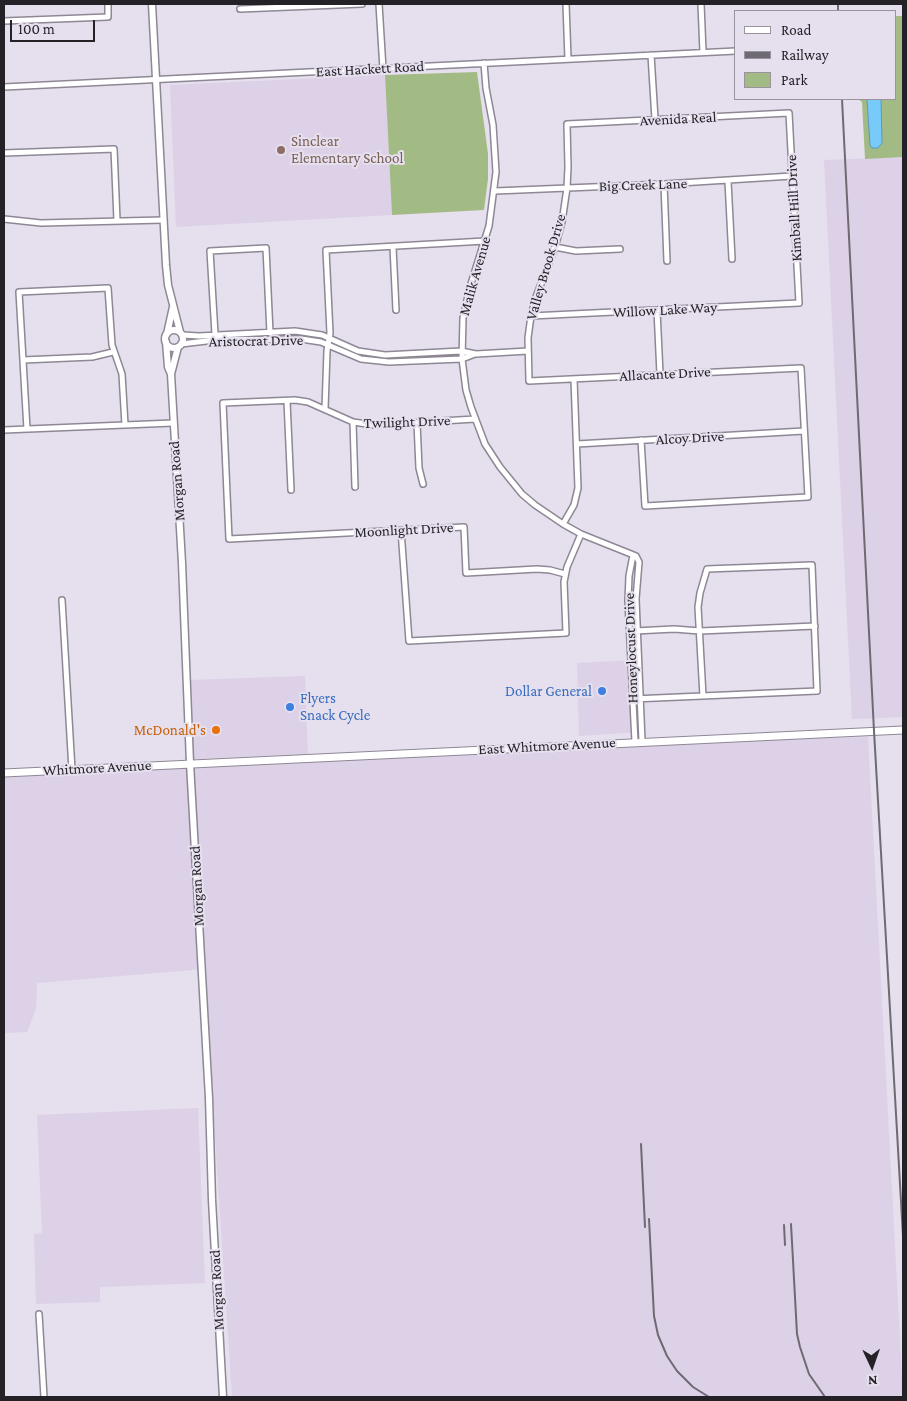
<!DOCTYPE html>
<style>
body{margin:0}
#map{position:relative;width:907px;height:1401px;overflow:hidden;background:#e6dfee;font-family:"Crimson Pro",serif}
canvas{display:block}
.frame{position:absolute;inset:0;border:5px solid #252227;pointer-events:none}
.legend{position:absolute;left:734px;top:10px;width:162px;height:90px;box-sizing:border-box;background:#e6dfee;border:1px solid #99939e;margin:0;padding:6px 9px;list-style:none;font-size:15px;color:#252227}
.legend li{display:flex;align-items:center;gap:10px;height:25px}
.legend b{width:25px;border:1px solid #99939e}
.north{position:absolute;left:847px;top:1341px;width:50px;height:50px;-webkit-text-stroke:4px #e6dfee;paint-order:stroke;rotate:177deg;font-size:14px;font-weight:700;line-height:20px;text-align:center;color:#252227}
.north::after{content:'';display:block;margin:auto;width:18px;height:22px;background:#252227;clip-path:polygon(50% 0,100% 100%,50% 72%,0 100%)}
.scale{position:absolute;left:10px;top:20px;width:85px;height:22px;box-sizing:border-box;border:2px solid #252227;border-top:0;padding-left:6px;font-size:15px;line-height:18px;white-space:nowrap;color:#252227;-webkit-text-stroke:4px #e6dfee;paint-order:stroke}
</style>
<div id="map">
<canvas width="907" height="1401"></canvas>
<div class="frame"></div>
<ul class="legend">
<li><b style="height:6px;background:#fff"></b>Road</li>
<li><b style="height:6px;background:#6e6a73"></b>Railway</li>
<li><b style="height:14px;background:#a2ba84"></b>Park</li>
</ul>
<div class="north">N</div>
<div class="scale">100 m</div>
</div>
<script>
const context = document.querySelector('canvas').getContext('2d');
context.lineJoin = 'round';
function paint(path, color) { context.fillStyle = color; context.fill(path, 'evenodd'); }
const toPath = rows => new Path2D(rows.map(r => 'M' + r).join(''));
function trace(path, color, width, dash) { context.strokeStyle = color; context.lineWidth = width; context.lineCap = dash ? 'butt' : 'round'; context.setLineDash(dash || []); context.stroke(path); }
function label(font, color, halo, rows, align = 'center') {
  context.font = font + ' "Crimson Pro",serif'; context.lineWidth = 4; context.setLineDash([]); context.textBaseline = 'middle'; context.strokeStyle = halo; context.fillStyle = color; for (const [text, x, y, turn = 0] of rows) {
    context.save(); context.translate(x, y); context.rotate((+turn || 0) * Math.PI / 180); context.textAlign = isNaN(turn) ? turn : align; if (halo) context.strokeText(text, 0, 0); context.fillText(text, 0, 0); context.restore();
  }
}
const built = toPath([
 [385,75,392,215,176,227,170,85],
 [903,157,903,717,852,719,824,160],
 [635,660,638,732,579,736,577,663],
 [305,676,308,754,194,759,187,680],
 [868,737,903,1397,232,1397,204,969,37,983,36,1009,27,1032,4,1033,4,772,535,746],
 [198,1108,205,1283,100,1287,100,1302,36,1304,34,1234,42,1233,37,1115]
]);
const green = toPath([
 [896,16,903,16,903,157,865,159,862,102,858,99,896,99],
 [477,72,488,154,488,179,484,210,392,215,385,75]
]);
const water = toPath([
 [867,99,881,99,882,143,878,148,872,148,870,145,867,99]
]);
const minor = toPath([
 [379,4,383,69],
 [566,4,568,59],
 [701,4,703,52],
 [240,9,362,4],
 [4,21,108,17,108,4],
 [651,55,655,119],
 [484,63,486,88,493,125,496,172,489,226,470,287,463,318,462,359,466,390,471,407,485,444,500,467,522,494,535,505,563,524,581,534,636,556,639,562,636,599,642,741],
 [4,87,736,51],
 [4,153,114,149,117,220],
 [728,181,732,259],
 [664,184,667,261],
 [495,191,664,184,792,176],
 [4,219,41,223,163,220],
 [393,247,396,310],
 [555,247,576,251,620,249],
 [657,310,660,374],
 [531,316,799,303,789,113,567,124,568,167,567,188,562,222,555,247,536,297,531,316,528,338,529,381,801,368,808,497,645,506,641,440],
 [215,334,210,251,266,248,270,333],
 [183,335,199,336,295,331,322,335,358,351,385,355,461,351,476,354,528,351],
 [181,344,215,340,301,339,321,342,361,359,389,362,462,359,475,354],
 [23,360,92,357,113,352],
 [287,401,291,490],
 [325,409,327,351,330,333,326,250,485,241],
 [475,419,374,425,353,422,308,402,295,400,223,403,229,539,464,527,466,573,537,569,550,570,565,574],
 [353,422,355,487],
 [417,423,419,468,423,484],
 [27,429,19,292,108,288,112,345,122,374,125,425],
 [4,430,173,423],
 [577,444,804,431],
 [563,524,574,505,578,488,574,379],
 [401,530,409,641,566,633,564,582,567,567,581,534],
 [633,555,629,576,628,601,635,742],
 [62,600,72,770],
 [635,631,674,629,700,631,815,626],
 [633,699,817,691,812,565,707,569,700,593,698,607,703,696],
 [39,1314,44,1397]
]);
const tertiary = toPath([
 [152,4,166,265,168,285,180,332],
 '165 339a9 9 0 1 1 18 0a9 9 0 1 1-18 0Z',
 [167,334,173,307],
 [166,342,168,367,171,374,182,563,190,763,209,1098,212,1200,223,1397],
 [171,374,178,347]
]);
const secondary = toPath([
 [4,773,903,730]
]);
const rail = toPath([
 [838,4,838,11],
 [842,99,874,731,903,1236],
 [641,1144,645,1227],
 [649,1219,654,1316,658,1335,667,1356,677,1371,693,1387,709,1397],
 [791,1224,797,1334,800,1347,809,1374,825,1397],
 [784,1225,785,1245]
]);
const markers = [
 [281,150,5,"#8d6e63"],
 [602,691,5,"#3f7fe0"],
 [290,707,5,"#3f7fe0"],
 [216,730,5,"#e8710a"]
];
const streetNames = [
 ["East Hackett Road",370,69,-3],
 ["Avenida Real",678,119,-3],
 ["Big Creek Lane",643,185,-2],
 ["Kimball Hill Drive",794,208,-93],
 ["Valley Brook Drive",546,267,-74],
 ["Malik Avenue",475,276,-74],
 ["Willow Lake Way",665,310,-3],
 ["Aristocrat Drive",256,341,-1],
 ["Allacante Drive",665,374,-3],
 ["Twilight Drive",407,422,-2],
 ["Alcoy Drive",690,438,-3],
 ["Morgan Road",177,481,-94],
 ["Moonlight Drive",404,530,-3],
 ["Honeylocust Drive",631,648,-92],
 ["East Whitmore Avenue",547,746,-3],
 ["Whitmore Avenue",97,768,-3],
 ["Morgan Road",197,886,-93],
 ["Morgan Road",217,1290,-93]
];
const educationNames = [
 ["Sinclear",291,141],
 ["Elementary School",291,158]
];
const shopNames = [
 ["Dollar General",592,691],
 ["Flyers",300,698,"left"],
 ["Snack Cycle",300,715,"left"]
];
const foodNames = [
 ["McDonald's",206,730]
];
paint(built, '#dcd1e7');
paint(green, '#a2ba84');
paint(water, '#78cbf8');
trace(water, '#5f98b9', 1);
trace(minor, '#8e8794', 8);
trace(tertiary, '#8e8794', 9);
trace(secondary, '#8e8794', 9);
trace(minor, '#fff', 5);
trace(tertiary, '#fff', 6);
trace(secondary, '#fff', 7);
trace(rail, '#6e6a73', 2);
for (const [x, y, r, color] of markers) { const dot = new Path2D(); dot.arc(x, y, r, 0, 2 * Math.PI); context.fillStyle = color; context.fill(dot); trace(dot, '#e6dfee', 2); }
label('15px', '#252227', '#e6dfee', streetNames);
label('15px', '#785e54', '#e6dfee', educationNames, 'left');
label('15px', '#366cbe', '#e6dfee', shopNames, 'right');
label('15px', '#c56008', '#e6dfee', foodNames, 'right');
</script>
